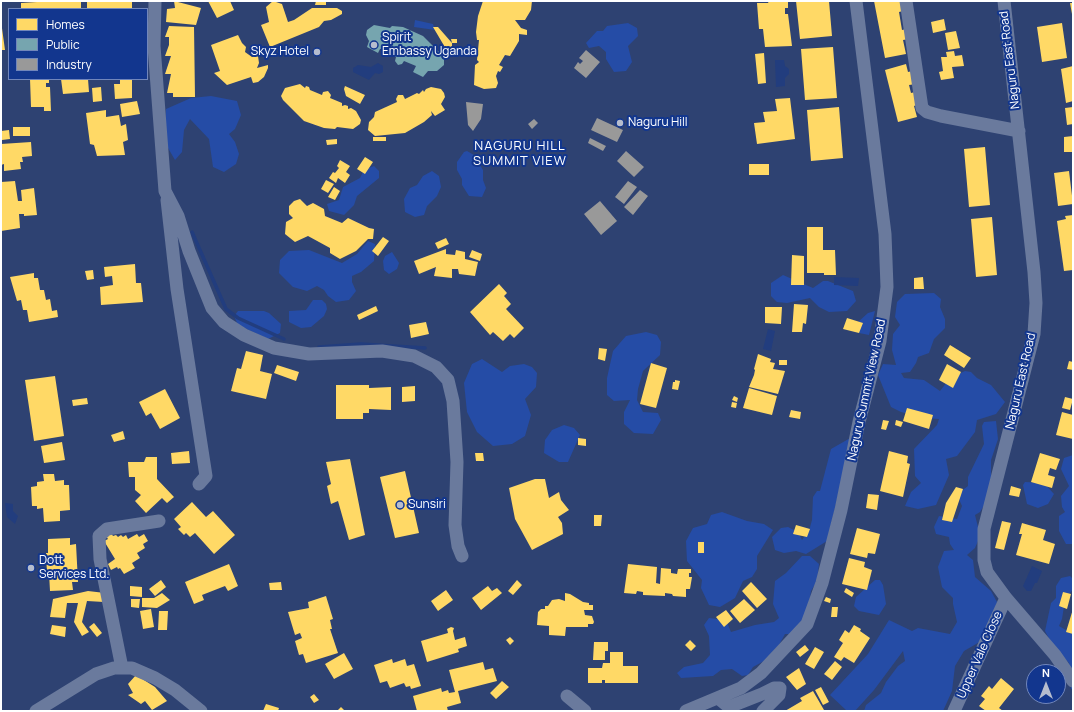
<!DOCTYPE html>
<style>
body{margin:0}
#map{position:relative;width:1074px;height:712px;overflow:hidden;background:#2e4272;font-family:Manrope,sans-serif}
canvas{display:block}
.frame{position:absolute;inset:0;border:2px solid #fff;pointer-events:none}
.legend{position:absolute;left:8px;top:8px;width:140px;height:72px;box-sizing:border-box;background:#12368e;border:1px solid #7186bb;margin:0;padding:5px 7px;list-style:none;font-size:12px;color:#fff}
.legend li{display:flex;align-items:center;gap:8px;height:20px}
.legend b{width:20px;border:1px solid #7186bb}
.north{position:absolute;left:1026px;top:664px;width:40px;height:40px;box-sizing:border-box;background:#12368e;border:1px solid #7186bb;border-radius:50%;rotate:0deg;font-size:11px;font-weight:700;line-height:16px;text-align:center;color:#fff}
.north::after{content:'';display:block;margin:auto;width:14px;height:18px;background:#b6bdce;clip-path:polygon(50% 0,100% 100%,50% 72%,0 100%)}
</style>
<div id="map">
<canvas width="1074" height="712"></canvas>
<div class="frame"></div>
<ul class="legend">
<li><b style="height:11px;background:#ffd966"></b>Homes</li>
<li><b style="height:11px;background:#76a5af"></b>Public</li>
<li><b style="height:11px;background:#999"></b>Industry</li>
</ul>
<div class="north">N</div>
</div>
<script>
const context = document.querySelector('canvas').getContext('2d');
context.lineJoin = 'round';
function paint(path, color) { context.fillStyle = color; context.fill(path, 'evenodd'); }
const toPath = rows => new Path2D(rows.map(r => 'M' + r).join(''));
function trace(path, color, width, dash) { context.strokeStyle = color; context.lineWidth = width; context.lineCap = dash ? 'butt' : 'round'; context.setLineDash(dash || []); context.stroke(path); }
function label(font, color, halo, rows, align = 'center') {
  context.font = font + ' Manrope,sans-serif'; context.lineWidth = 4; context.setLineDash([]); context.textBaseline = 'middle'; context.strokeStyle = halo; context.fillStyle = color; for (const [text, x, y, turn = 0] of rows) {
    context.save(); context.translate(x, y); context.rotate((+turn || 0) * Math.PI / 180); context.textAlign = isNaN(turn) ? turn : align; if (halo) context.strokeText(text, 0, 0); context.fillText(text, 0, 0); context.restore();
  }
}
const green = toPath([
 [415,20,433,24,435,30,414,27],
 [628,23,637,28,638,36,628,46,632,62,626,71,614,72,606,59,606,52,599,46,589,48,586,43,597,31,603,31,607,26],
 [211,96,237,101,241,115,235,129,229,134,235,142,239,154,236,164,224,172,213,167,209,139,190,119,184,130,182,152,175,160,164,141,166,109,191,98],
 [467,151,474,155,483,170,483,180,486,188,482,197,469,196,462,185,462,179,457,170,457,162,464,152],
 [374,166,379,171,379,178,357,196,354,205,344,215,329,211,327,204,339,200,343,187,360,178,364,170],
 [432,171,439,176,441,187,437,196,427,206,424,215,415,217,405,212,404,199,410,188,417,185,423,176],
 [368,241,375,244,374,261,361,272,352,276,352,282,356,291,349,300,336,302,328,296,324,290,317,286,307,291,293,287,279,273,280,260,289,251,309,250,342,263,357,254],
 [392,252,399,263,397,269,389,274,384,270,383,261,385,256],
 [783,275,813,288,823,281,828,281,853,291,856,301,847,311,829,312,819,307,810,298,787,303,777,302,771,296,771,283],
 [934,293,941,299,940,307,945,319,945,328,934,339,929,353,918,357,916,363,910,372,901,373,904,378,924,380,940,391,950,378,965,371,971,372,977,378,991,385,1005,402,996,414,977,420,975,432,957,456,946,459,949,475,936,505,918,509,905,506,911,492,921,483,915,476,914,449,937,425,939,419,924,418,901,412,891,407,878,375,883,364,896,365,892,350,893,334,900,325,895,317,897,302,905,294],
 [313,300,322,300,326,304,327,309,324,316,311,327,301,328,289,322,289,311,306,310],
 [238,311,264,311,269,313,281,324,280,333,268,339,238,325,234,316],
 [875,311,869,335,859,333,862,323,858,322,868,313],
 [646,332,657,335,661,342,660,355,643,371,638,389,637,400,643,412,658,413,661,420,653,434,634,433,624,424,624,412,630,400,614,401,607,395,607,378,613,351,626,336],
 [482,359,502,372,510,366,524,364,532,367,537,373,536,387,525,399,531,415,525,436,512,444,493,446,477,432,467,412,464,383,472,364],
 [996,421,998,439,991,460,991,480,985,504,980,512,975,515,979,531,978,541,975,548,967,555,973,560,975,577,991,591,997,602,994,616,983,640,964,651,955,666,952,691,943,711,864,711,866,705,881,693,886,682,898,666,905,661,903,651,874,690,855,711,847,711,830,695,868,654,889,620,912,631,918,628,950,634,957,622,953,604,953,598,942,587,938,567,944,551,954,550,950,544,949,537,936,534,934,527,939,516,957,519,962,506,958,497,960,492,968,486,968,477,984,444,982,426,984,422],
 [564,425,574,428,580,435,568,462,559,462,544,453,545,440,552,430],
 [852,437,827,541,806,554,796,551,784,553,775,550,772,537,781,528,788,527,798,532,802,540,809,531,812,520,813,497,817,491,820,491,831,449],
 [1073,455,1073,544,1066,544,1059,531,1059,516,1065,512,1062,507,1061,496,1069,486,1061,469,1064,458],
 [1025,482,1044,483,1054,494,1048,504,1038,508,1027,504,1023,485],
 [722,512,747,521,764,524,773,530,757,556,757,569,752,577,743,581,735,598,720,607,709,605,701,588,702,580,687,561,686,541,693,528,707,524,711,515],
 [802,556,810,556,819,564,817,581,811,591,809,604,801,624,792,634,785,634,779,645,764,661,753,667,748,675,742,676,732,669,721,670,713,676,681,678,677,673,684,667,703,663,710,655,709,636,704,625,709,618,726,620,731,632,755,625,774,622,779,618,773,604,775,581,786,573],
 [1070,576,1073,579,1073,589,1065,600,1062,619,1059,626,1073,634,1073,689,1071,689,1069,663,1053,646,1045,631,1051,603,1056,598,1056,586,1061,578],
 [875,580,880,580,883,585,886,604,879,615,859,611,854,606,856,597]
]);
const water = toPath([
 [775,60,784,60,785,66,789,69,789,74,785,78,785,86,776,87],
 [378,63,383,66,383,72,379,74,375,73,369,80,353,72,353,68,358,65,371,67],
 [834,277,859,278,858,286,834,285],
 [768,329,775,331,771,351,763,349],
 [5,503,13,504,13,511,18,516,15,524,7,517],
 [1032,566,1042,571,1037,583,1035,583,1031,591,1027,591,1023,586]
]);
const homes = toPath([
 [53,1,81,1,81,9,21,9,21,3],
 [87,1,132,1,132,9,87,9],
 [174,1,201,8,196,25,166,22,167,9,175,8],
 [208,1,230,1,234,10,217,18],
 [273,1,282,4,288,22,294,20,312,8,337,8,342,11,342,14,331,20,324,21,319,27,270,47,261,25,269,22,266,7],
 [316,1,326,1,326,5,315,5],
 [483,1,532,1,531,10,525,20,515,20,521,28,527,30,527,35,519,34,519,41,510,56,505,55,499,65,503,67,500,72,498,71,496,76,498,83,496,88,484,89,474,85,475,65,479,62,477,60,479,40,477,40,476,32,478,16],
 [769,1,788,1,788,8,785,8,785,14,788,14,792,46,765,47,763,29,759,29,757,3,768,3],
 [796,1,829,1,832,36,800,39],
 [874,1,901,1,903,11,899,12,902,30,906,29,909,39,903,40,906,54,885,58],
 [1070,3,1073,3,1073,14,1072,14],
 [944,19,946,30,933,33,931,22],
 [1,21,5,50,1,50],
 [1062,23,1067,58,1042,62,1037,27],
 [169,26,194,27,195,97,173,97,173,93,167,93,171,74,165,74,171,56,165,56,169,45,169,37,165,37],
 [433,27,438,27,452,43,451,39,457,39,457,43,452,43,452,47,446,49],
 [956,31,960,48,948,50,945,33],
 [238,35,242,43,246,47,245,52,252,57,258,56,259,63,257,68,268,65,268,68,264,77,258,82,253,83,251,77,227,85,214,73,220,71,211,45],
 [833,47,837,98,805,100,801,49],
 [954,51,955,56,962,55,964,66,952,67,954,78,941,80,939,72,943,71,941,57,947,57,946,52],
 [764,53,766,83,758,84,755,54],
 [906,64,908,72,912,71,916,84,909,85,911,93,915,92,919,104,914,106,917,117,898,122,885,70],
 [1073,66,1073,101,1066,103,1061,69],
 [30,79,49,79,49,83,46,83,46,87,50,87,51,111,44,111,44,107,31,107],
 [61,79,88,79,89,92,63,94],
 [120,79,132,79,132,98,115,99,114,84,120,84],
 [300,84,305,88,306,86,309,87,310,90,322,95,323,92,328,91,331,95,330,98,342,103,342,106,345,105,348,106,348,109,351,108,356,111,361,120,360,124,353,129,337,127,335,129,324,128,304,121,283,100,281,96,285,88],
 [345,86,365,95,360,104,346,96,344,89],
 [101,87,102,101,93,102,92,88],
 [431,87,441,89,444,93,445,97,441,104,445,110,435,116,431,111,432,115,424,122,405,133,375,136,368,130,369,122,374,117,375,112,397,102,396,99,398,95,403,95,405,99,417,93,419,94,423,90,424,92,426,89],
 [790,98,795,139,757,144,754,123,765,122,763,112,777,111,775,99],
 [137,101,140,114,122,117,120,104],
 [839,107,843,158,811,161,807,110],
 [1073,107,1073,124,1067,125,1065,108],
 [106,110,106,117,119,115,121,126,126,124,128,140,123,142,125,155,97,156,94,145,90,144,86,113],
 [13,127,30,127,30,136,13,136],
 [9,130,10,139,2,140,1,131],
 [1073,136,1073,152,1064,152,1064,137],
 [373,137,386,137,386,141,373,141],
 [337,139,337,144,327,145,326,140],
 [31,142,32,156,22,157,23,162,20,162,21,169,4,171,4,164,1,165,1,144],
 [985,147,990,205,969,207,964,149],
 [365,157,373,162,365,174,357,169],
 [340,160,350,166,346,172,350,175,345,183,338,178,336,183,329,178,333,172,335,173,339,168,337,166],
 [749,164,769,164,769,175,749,175],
 [1069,171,1073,204,1058,206,1054,173],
 [326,180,334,184,328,193,321,189],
 [15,181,18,201,22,201,21,190,34,188,37,215,24,216,24,214,19,214,20,228,1,231,1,182],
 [334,187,340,191,335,200,328,197],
 [300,199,307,206,313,203,324,209,325,216,342,223,348,218,369,228,374,229,373,239,368,239,356,251,340,259,330,253,330,248,308,236,295,242,285,234,286,222,293,218,289,214,289,206,294,201],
 [1073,215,1073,270,1064,271,1057,221,1066,219,1065,216],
 [992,217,997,275,976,277,971,219],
 [807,227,823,227,823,250,835,250,836,275,824,275,824,273,807,273],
 [383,237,389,241,378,256,372,251],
 [446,238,449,244,438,249,435,243],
 [446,249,446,254,455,255,456,250,465,252,465,259,478,262,475,276,459,274,458,269,452,269,452,278,434,276,436,267,419,274,414,261],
 [472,250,482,254,480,261,469,257],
 [792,255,804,256,804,285,791,285],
 [135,264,136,283,141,283,143,302,101,305,100,287,113,285,112,276,105,277,104,267],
 [93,270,94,279,87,280,85,271],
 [34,273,34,278,38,278,40,290,44,290,46,300,50,299,52,311,57,310,58,317,29,322,27,310,23,310,21,300,17,301,10,277],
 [923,277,924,289,914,289,914,278],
 [499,284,507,293,504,296,511,304,506,309,524,328,514,338,510,334,503,341,493,332,490,335,470,312],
 [794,304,808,305,806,324,803,323,802,332,792,332],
 [376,306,378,311,359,320,357,315],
 [765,307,782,307,781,324,765,323],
 [847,318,863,323,859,333,843,329],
 [426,322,429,334,411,338,409,325],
 [950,345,971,358,964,368,944,355],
 [599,348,607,349,605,361,598,359],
 [246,351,263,355,260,371,272,374,266,399,231,391,237,368,241,369],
 [758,354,771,359,770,362,775,363,773,369,785,371,778,394,749,387,754,375,755,370,754,369],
 [779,360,787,360,787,365,779,365],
 [1069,361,1073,362,1073,370,1067,369],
 [651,363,667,368,656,408,640,404],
 [947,364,961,372,953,388,939,380],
 [277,365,299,372,296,381,274,373],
 [55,376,64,436,34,441,25,380],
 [675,380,680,381,678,390,672,389,673,382,675,382],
 [336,385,369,385,369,388,391,387,391,410,369,409,369,413,363,413,363,419,336,419],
 [415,386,415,401,402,402,402,387],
 [749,388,777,396,772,415,743,408],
 [165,389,180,418,160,429,151,413,146,416,139,402],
 [734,396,738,398,737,402,732,400],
 [1065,397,1073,399,1070,410,1062,408],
 [87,398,88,404,73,406,72,400],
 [732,402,737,403,736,408,731,407],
 [907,408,933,415,929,429,903,421],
 [791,410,801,412,800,419,789,417],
 [1062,412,1073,415,1073,439,1056,435],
 [883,420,889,421,886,430,881,429],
 [896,420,903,422,901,427,895,425],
 [123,431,125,439,114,442,111,435],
 [578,438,586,439,586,446,578,445],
 [62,442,65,460,44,463,41,446],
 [189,451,190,463,172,464,171,453],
 [889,451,908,456,907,463,910,464,903,497,880,491],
 [475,453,483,453,484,461,476,461],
 [1040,453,1060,459,1056,470,1050,468,1048,475,1055,477,1052,488,1031,482],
 [146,457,157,457,157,479,174,497,167,503,162,498,146,513,135,501,141,495,135,490,135,477,129,477,128,462,144,462],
 [350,459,365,535,349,540,338,501,331,504,327,486,331,484,326,462],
 [405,471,419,533,395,538,380,477],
 [43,474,54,474,55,481,64,480,64,485,69,485,70,510,60,511,60,521,44,522,43,508,37,509,37,506,32,506,31,487,37,486,37,482,44,481],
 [535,479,545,479,549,498,559,492,561,500,569,510,558,517,562,523,563,534,532,550,515,519,509,488],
 [1011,486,1021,489,1019,497,1009,495],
 [956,487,963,489,952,522,942,520,946,503],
 [868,494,879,495,877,510,866,508],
 [192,502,206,517,213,511,235,535,214,554,195,533,190,537,186,533,184,535,178,529,181,527,174,519],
 [594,515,602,515,601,526,594,526],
 [1002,521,1011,523,1004,550,995,548],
 [1022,523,1046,530,1043,540,1055,544,1049,564,1016,555,1022,534,1019,534],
 [796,525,810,529,807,537,793,534],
 [857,528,880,534,875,554,868,553,867,558,850,554],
 [111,533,113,536,116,535,118,537,121,535,123,537,126,535,128,539,137,534,139,537,144,534,148,541,143,544,145,548,137,553,140,558,132,563,135,568,124,574,120,568,118,569,117,567,111,570,108,564,115,559,104,541,108,539,106,536],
 [70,538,70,545,76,544,78,582,72,582,73,590,50,591,49,573,47,573,46,553,48,553,48,539],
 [698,542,704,542,704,553,698,553],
 [849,558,865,562,864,567,872,570,867,590,842,584],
 [229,564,238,586,228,591,225,586,202,595,204,600,194,604,185,582],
 [628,564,657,567,656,583,660,584,661,568,671,569,671,573,677,574,678,569,691,569,691,573,689,573,689,577,692,577,690,589,686,589,686,597,673,596,672,594,665,593,665,596,643,595,643,592,637,591,636,594,624,593],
 [161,580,166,587,155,596,149,589],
 [517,580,522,585,513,595,508,591],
 [281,582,282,590,270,590,269,583],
 [751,582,767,599,757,608,742,591],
 [130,586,142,587,142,597,130,596],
 [488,586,492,591,497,588,502,593,481,610,472,598],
 [846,588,854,593,852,597,844,592],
 [446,590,453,600,438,611,431,601],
 [88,591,105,593,104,602,87,601,82,622,89,632,82,636,74,622,78,603,67,603,65,618,50,617,53,599],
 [1063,592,1071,594,1067,609,1059,606],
 [162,593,170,600,157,608,142,607,142,598,154,598],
 [565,593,570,594,583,602,589,603,589,605,593,605,593,610,584,610,585,615,592,616,594,622,593,624,588,624,588,627,566,627,565,636,549,635,549,626,537,625,538,612,541,609,545,609,545,606,548,606,552,600,559,599,565,601],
 [326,596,333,619,330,620,332,629,330,629,338,653,306,663,303,654,299,655,295,641,302,638,300,633,295,635,288,612,309,608,308,602],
 [826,597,831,599,830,603,824,601],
 [131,599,140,599,139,608,131,607],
 [744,599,755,610,740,623,730,611],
 [832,607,838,607,837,617,831,617],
 [151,609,154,627,143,629,140,611],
 [1073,609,1073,634,1066,632],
 [726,610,733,619,724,627,716,617],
 [159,611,168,611,167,630,158,630],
 [94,623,102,633,97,637,89,627],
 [52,625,66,627,65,637,50,634],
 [854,625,861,629,860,631,870,638,854,663,844,657,841,661,834,657,843,643,839,640,845,630,849,633],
 [451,627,454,628,453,631,455,640,465,637,467,646,458,649,459,652,427,662,421,641,448,633,447,629],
 [510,637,514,641,510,645,506,640],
 [690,640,696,646,691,651,685,645],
 [594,642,608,642,608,651,605,651,605,660,593,660],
 [805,645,809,650,800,657,796,652],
 [815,647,824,652,814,669,805,664],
 [610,652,623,652,623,666,638,666,638,683,605,683,605,680,602,680,602,683,588,683,588,668,602,668,603,663,610,663],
 [344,653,353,669,334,679,325,664],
 [392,659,393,663,405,659,407,666,414,664,421,686,411,689,410,686,406,687,404,683,390,688,387,681,380,683,374,665],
 [835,661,842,667,832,680,824,674],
 [483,662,485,670,493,668,497,681,458,691,461,703,447,707,448,711,417,711,413,696,441,688,442,692,448,690,449,693,455,692,449,670],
 [799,668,806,684,797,690,786,677],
 [136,675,155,687,167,701,152,710,145,701,141,704,128,695,133,693,128,684],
 [1001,678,1014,689,999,708,1003,711,986,711,979,706,985,699,981,696,989,686,992,689],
 [502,681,509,687,496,699,490,693],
 [821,687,829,702,823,705,815,690],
 [813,691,824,710,785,711,802,701,800,698],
 [314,694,319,700,314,703,310,697],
 [266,704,279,708,278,711,263,711],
 [341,707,345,711,337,711]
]);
const public = toPath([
 [374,25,390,28,392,26,403,27,423,36,444,57,444,65,437,71,428,71,423,77,413,72,416,66,404,61,402,64,398,65,395,61,396,57,384,52,384,49,380,49,378,53,367,47,369,41,366,35,367,30]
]);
const industry = toPath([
 [586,50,600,62,586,78,574,68,578,62,580,64,583,61,579,58],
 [466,102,483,104,481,119,473,131,468,125],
 [597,118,623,130,617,142,591,130],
 [534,119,538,123,532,129,528,124],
 [590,138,606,146,603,151,588,143],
 [626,151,644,167,634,177,617,161],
 [628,181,637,187,624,204,615,197],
 [640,190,648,196,633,215,624,207],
 [600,201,617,221,601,235,584,214]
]);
const stream = toPath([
 [192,232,226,309,238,318,284,339],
 [319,347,361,344,425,348]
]);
const minor = toPath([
 [155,1,154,46,165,191,178,216,189,251,212,308,224,322,244,335,274,348,309,354,382,351,414,356,436,367,448,380,453,401,457,462,455,525,458,546,462,556],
 [906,1,922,108,927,112,941,116,1019,131],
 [1004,1,1034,272,1036,303,1034,334,984,529,984,560,987,572,1006,598,1055,655,1073,681],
 [167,200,177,289,206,476,199,484],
 [122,668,100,559,99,536,107,529,159,521],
 [567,696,585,711],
 [718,698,729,707,762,694,774,688,780,688,779,695,763,711],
 [36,711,96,674,114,668,132,668,155,678,175,690,201,711],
 [686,711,741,688,761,673,807,624,822,583,841,510,859,422,880,341,887,287,885,234,856,1],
 [954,711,1006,598]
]);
const markers = [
 [374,45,4,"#b6bdce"],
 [317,52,4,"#b6bdce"],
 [620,123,4,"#b6bdce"],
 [400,505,4,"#b6bdce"],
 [31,568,4,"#b6bdce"]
];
const poiNames = [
 ["Spirit",382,38],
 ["Embassy Uganda",382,52],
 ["Skyz Hotel",309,52,"right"],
 ["Naguru Hill",628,123],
 ["Sunsiri",408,505],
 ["Dott",39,561],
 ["Services Ltd.",39,575]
];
const streetNames = [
 ["Naguru East Road",1010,60,-97],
 ["Naguru East Road",1021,381,-77],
 ["Naguru Summit View Road",867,390,-78],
 ["Upper Vale Close",980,655,-66]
];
const neighbourhoodNames = [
 ["NAGURU HILL",520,146],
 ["SUMMIT VIEW",520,161]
];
paint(green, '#254ca6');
paint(water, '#223d7e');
paint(homes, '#ffd966');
paint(public, '#76a5af');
paint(industry, '#999');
trace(stream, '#223d7e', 3.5);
trace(minor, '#6a7a9d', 13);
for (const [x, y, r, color] of markers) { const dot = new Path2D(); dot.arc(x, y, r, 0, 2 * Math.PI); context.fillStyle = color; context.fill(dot); trace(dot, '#12368e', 1.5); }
label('12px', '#fff', '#12368e', poiNames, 'left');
label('12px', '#fff', '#12368e', streetNames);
context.letterSpacing = '1px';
label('13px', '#fff', '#12368e', neighbourhoodNames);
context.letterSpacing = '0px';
</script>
